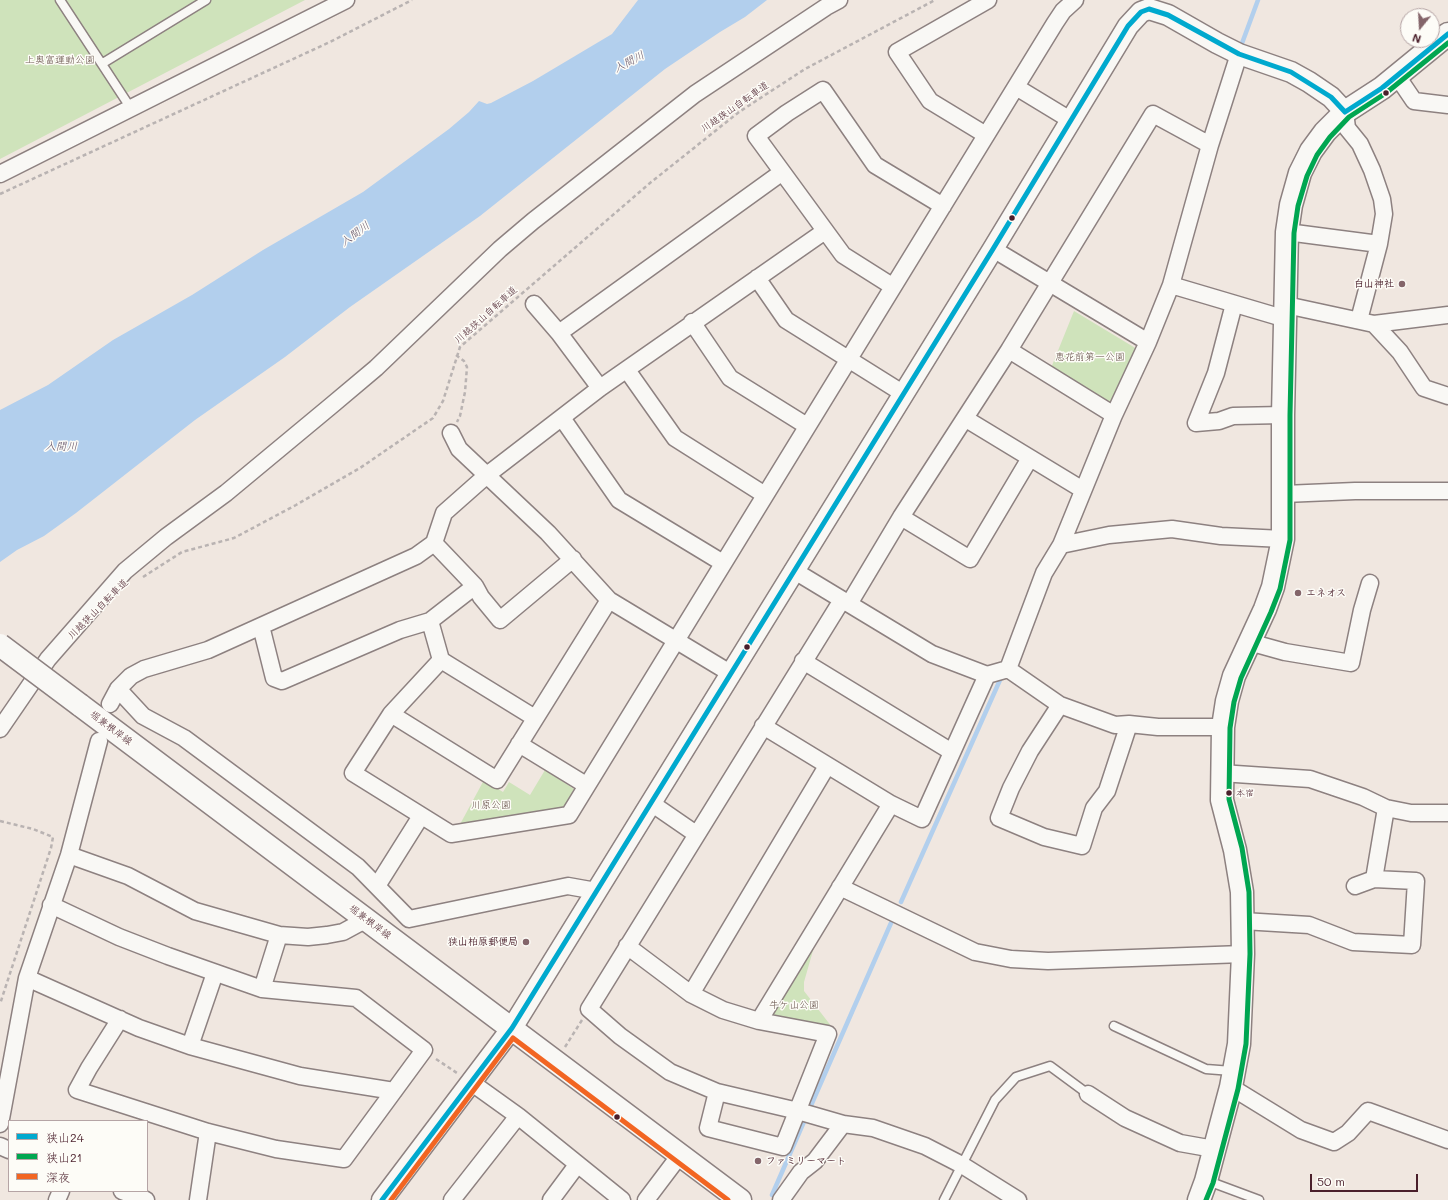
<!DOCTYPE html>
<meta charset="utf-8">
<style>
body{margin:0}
#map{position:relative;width:1448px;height:1200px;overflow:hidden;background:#f0e7e0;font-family:Mali,"Klee One",sans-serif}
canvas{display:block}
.legend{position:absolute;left:8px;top:1120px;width:140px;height:72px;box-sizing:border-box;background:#fdfcf7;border:1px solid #b5a4a5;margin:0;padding:5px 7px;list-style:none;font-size:12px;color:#4a1f2b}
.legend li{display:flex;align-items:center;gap:8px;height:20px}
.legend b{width:20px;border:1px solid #b5a4a5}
.north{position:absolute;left:1400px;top:8px;width:40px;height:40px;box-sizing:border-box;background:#fdfcf7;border:1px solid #b5a4a5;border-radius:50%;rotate:198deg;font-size:11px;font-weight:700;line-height:16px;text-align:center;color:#4a1f2b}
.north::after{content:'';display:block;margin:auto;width:14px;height:18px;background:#84656a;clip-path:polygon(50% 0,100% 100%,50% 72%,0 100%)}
.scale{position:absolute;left:1310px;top:1174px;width:108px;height:18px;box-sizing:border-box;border:2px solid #4a1f2b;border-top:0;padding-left:5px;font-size:12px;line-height:14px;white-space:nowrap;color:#4a1f2b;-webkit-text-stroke:3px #fdfcf7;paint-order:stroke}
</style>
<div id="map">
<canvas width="1448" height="1200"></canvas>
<ul class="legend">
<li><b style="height:5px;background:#00a9ce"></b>狭山24</li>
<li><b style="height:5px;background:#00a651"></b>狭山21</li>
<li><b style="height:5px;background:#f26522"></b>深夜</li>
</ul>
<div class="north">N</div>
<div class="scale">50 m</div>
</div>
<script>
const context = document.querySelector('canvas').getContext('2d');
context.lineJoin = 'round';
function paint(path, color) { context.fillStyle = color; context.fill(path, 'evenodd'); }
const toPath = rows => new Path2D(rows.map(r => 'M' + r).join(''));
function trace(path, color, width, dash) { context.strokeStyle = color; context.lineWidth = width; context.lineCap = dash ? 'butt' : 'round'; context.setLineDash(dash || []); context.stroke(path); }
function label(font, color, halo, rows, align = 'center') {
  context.font = font + ' Mali,"Klee One",sans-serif'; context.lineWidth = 3; context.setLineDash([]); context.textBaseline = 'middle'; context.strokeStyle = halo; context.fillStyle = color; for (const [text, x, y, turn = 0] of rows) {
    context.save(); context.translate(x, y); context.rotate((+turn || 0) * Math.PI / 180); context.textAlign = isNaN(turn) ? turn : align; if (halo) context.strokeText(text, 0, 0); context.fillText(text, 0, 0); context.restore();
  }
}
const green = toPath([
 [0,0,305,0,0,159],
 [1074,311,1137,349,1113,407,1051,368],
 [545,770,574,789,563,810,458,828,484,780,503,792,509,782,530,795],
 [816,940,804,982,804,991,835,1031,774,1017,771,1010]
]);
const water = toPath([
 [638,0,767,0,745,17,720,32,665,69,480,216,350,307,285,357,195,420,76,513,44,536,17,550,0,562,0,410,48,385,113,340,192,295,263,250,363,192,449,129,469,112,479,101,487,104,491,103,533,81,612,34]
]);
const stream = toPath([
 [1241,46,1258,0],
 [901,902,1000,680],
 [809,1110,891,923],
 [772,1195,806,1117]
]);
const path = toPath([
 [0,194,330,42,412,0],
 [456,355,464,361,467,367,465,392,460,416,457,422],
 [143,577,182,552,234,538,296,505,360,468,433,418,443,401,460,347,650,183,739,112,805,69,935,0],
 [0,821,33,829,53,837,51,848,0,1004],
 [565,1047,582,1020],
 [436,1059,457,1073]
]);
const service = toPath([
 [60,0,130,107],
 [103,63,206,0],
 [1114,1026,1206,1069,1232,1071],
 [1208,1181,1259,1200],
 [944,1200,995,1100,1016,1077,1050,1066,1088,1094]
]);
const minor = toPath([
 [1397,76,1414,101,1448,105],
 [1016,87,1072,121],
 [1345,112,1347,128,1360,144,1372,170,1382,199,1384,214,1379,244,1359,320],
 [986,135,930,101,897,52,988,0],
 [1210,145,1239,54],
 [0,174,346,0],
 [1287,232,1379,244],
 [993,249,1148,342],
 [757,278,786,320,904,394],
 [1171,285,1286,319],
 [892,286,843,255,756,136,787,113,823,90,875,165,943,206],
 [534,304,559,333,600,388],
 [1234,304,1216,373,1196,423,1219,421,1233,416,1283,415],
 [1286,305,1374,324,1448,315],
 [692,322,730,378,807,426],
 [1374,324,1400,352,1424,388,1448,396],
 [559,333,781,173],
 [1009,350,1114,415],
 [627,370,675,438,765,495],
 [562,418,619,500,723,563],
 [966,419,1083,490],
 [451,433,459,449,548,533,609,600,730,673],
 [1284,494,1355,491,1448,491],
 [901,517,970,559,1030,458],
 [434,543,475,586,430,621,441,660,535,718],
 [793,570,932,654,987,675,1008,669,1060,705,1115,725,1129,724,1158,727,1223,727],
 [475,586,481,597,500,620,573,559],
 [842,600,589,1009,620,1036,670,1072,717,1092,798,1111,843,1124,873,1128,925,1146,962,1165,1018,1200],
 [849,604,901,517,1009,350,1153,114,1210,145,1171,285,1148,342,1114,415,1061,545],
 [261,626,274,678,282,681,400,630,430,621],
 [1249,642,1285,652,1351,663,1362,610,1370,583],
 [441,660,391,714,353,773,451,834,569,815,1055,23,1063,11,1075,0],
 [803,661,952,752],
 [1008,669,1044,573,1061,545,1109,535,1172,529,1221,536,1283,539],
 [118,689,143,716,184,738,358,867,409,919,568,886,596,891],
 [110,704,118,689,131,676,144,669,208,650,416,556,434,543,444,513,487,475,600,388,825,231],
 [1060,705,1030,751,1011,788,999,818,1044,837,1082,846,1094,808,1107,791,1129,724],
 [391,714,497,780,609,600],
 [763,726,891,804,922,819,987,675],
 [0,729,48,659,125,571,166,537,226,493,332,405,376,368,500,249,533,221,695,94,826,7,839,0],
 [519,744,586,785],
 [1221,773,1310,779,1363,797,1386,808,1411,813,1448,813],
 [651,803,696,834],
 [69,855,128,876,195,911,279,935,308,937,327,935,343,932,367,919],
 [1374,879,1386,808],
 [377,886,421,816],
 [840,887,975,952,1011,959,1048,961,1243,954],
 [51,905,119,937,168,956,262,989,356,998,424,1050,344,1159,276,1149,208,1132,77,1090,89,1068,120,1019],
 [1243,921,1309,925,1353,942,1412,945,1416,881,1374,879,1355,886],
 [627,946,691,994,723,1010,759,1021,828,1034,783,1147,708,1128,717,1092],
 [27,978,139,1028,190,1046,300,1076,394,1091],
 [262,989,279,935],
 [691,994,827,766],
 [759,1021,891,804],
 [190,1046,215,973],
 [472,1083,518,1116,622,1200],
 [1231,1087,1301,1130,1334,1142,1348,1133,1368,1111,1448,1140],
 [1088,1094,1125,1118,1180,1143,1214,1149],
 [0,1124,27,978,69,855,99,741],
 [0,1146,9,1150],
 [122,1191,146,1200],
 [57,1200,61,1191],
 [198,1200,208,1132],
 [452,1200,518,1116],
 [551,1200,577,1165],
 [646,1200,680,1155],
 [781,1200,801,1172,815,1161,843,1124]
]);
const tertiary = toPath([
 [382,1200,512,1028,993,249,1128,26,1141,12,1149,9,1168,15,1217,43,1239,54,1291,72,1309,82,1331,97,1345,112]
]);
const secondary = toPath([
 [80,705,740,1200],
 [1199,1200,1206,1181,1231,1087,1239,1044,1243,954,1242,892,1235,850,1222,800,1223,727,1227,701,1234,676,1265,609,1273,587,1283,539,1283,415,1287,232,1291,205,1300,173,1311,151,1325,132,1345,112,1382,88,1448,34]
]);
const secondaryBridge = toPath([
 [0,645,80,705]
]);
const bus1 = toPath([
 [1345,112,1382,88,1448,34],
 [382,1200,512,1028,993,249,1128,26,1141,12,1149,9,1168,15,1239,54,1291,72,1331,97,1345,112]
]);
const bus2 = toPath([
 [1206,1200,1213,1183,1238,1089,1246,1044,1250,954,1249,892,1242,848,1229,799,1230,728,1234,702,1241,678,1271,612,1280,589,1290,540,1290,415,1294,233,1298,206,1307,176,1317,155,1330,137,1349,117,1386,93,1448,43]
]);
const bus3 = toPath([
 [391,1200,513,1038,728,1200]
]);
const markers = [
 [1386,93,3.5,"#4a1f2b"],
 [1012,218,3.5,"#4a1f2b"],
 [1402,284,4,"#84656a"],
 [1298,593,4,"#84656a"],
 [747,647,3.5,"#4a1f2b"],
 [1229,793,3.5,"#4a1f2b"],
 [526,942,4,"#84656a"],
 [617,1117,3.5,"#4a1f2b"],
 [758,1161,4,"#84656a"]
];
const busNames = [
 ["本宿",1236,793]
];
const parkNames = [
 ["上奥富運動公園",60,60],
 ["恵花前第一公園",1090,357],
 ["川原公園",491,805],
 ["牛ケ山公園",794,1005]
];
const streetNames = [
 ["川越狭山自転車道",735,107,-35],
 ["川越狭山自転車道",486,315,-42],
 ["川越狭山自転車道",98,609,-45],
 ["堀兼根岸線",111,728,37],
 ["堀兼根岸線",370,922,37]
];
const poiNames = [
 ["白山神社",1394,284],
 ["エネオス",1306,593,"left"],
 ["狭山柏原郵便局",518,942],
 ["ファミリーマート",766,1161,"left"]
];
const waterNames = [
 ["入間川",629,62,-28],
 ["入間川",355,234,-37],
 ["入間川",61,447]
];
paint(green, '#cfe3bb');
paint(water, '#b2cfed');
trace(stream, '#b2cfed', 4.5);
trace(service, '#8d8180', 11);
trace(minor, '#8d8180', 19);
trace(tertiary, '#8d8180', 23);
trace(secondary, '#8d8180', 25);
trace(path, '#b9b3b2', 2.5, [4, 3]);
trace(service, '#f9f8f5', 8);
trace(minor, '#f9f8f5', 16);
trace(tertiary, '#f9f8f5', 20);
trace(secondary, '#f9f8f5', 22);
trace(secondaryBridge, '#8d8180', 25, []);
trace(secondaryBridge, '#f9f8f5', 22);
trace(bus1, '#00a9ce', 5);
trace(bus2, '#00a651', 5);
trace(bus3, '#f26522', 5);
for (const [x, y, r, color] of markers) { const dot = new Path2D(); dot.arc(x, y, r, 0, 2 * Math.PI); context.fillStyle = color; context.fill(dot); trace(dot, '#fdfcf7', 1.5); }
label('9px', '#4a1f2b', '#fdfcf7', busNames, 'left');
label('10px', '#644f47', '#fdfcf7', parkNames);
label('10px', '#4a1f2b', '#fdfcf7', streetNames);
label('bold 10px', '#4a1f2b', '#fdfcf7', poiNames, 'right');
label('italic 11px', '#615167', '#fdfcf7', waterNames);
</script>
